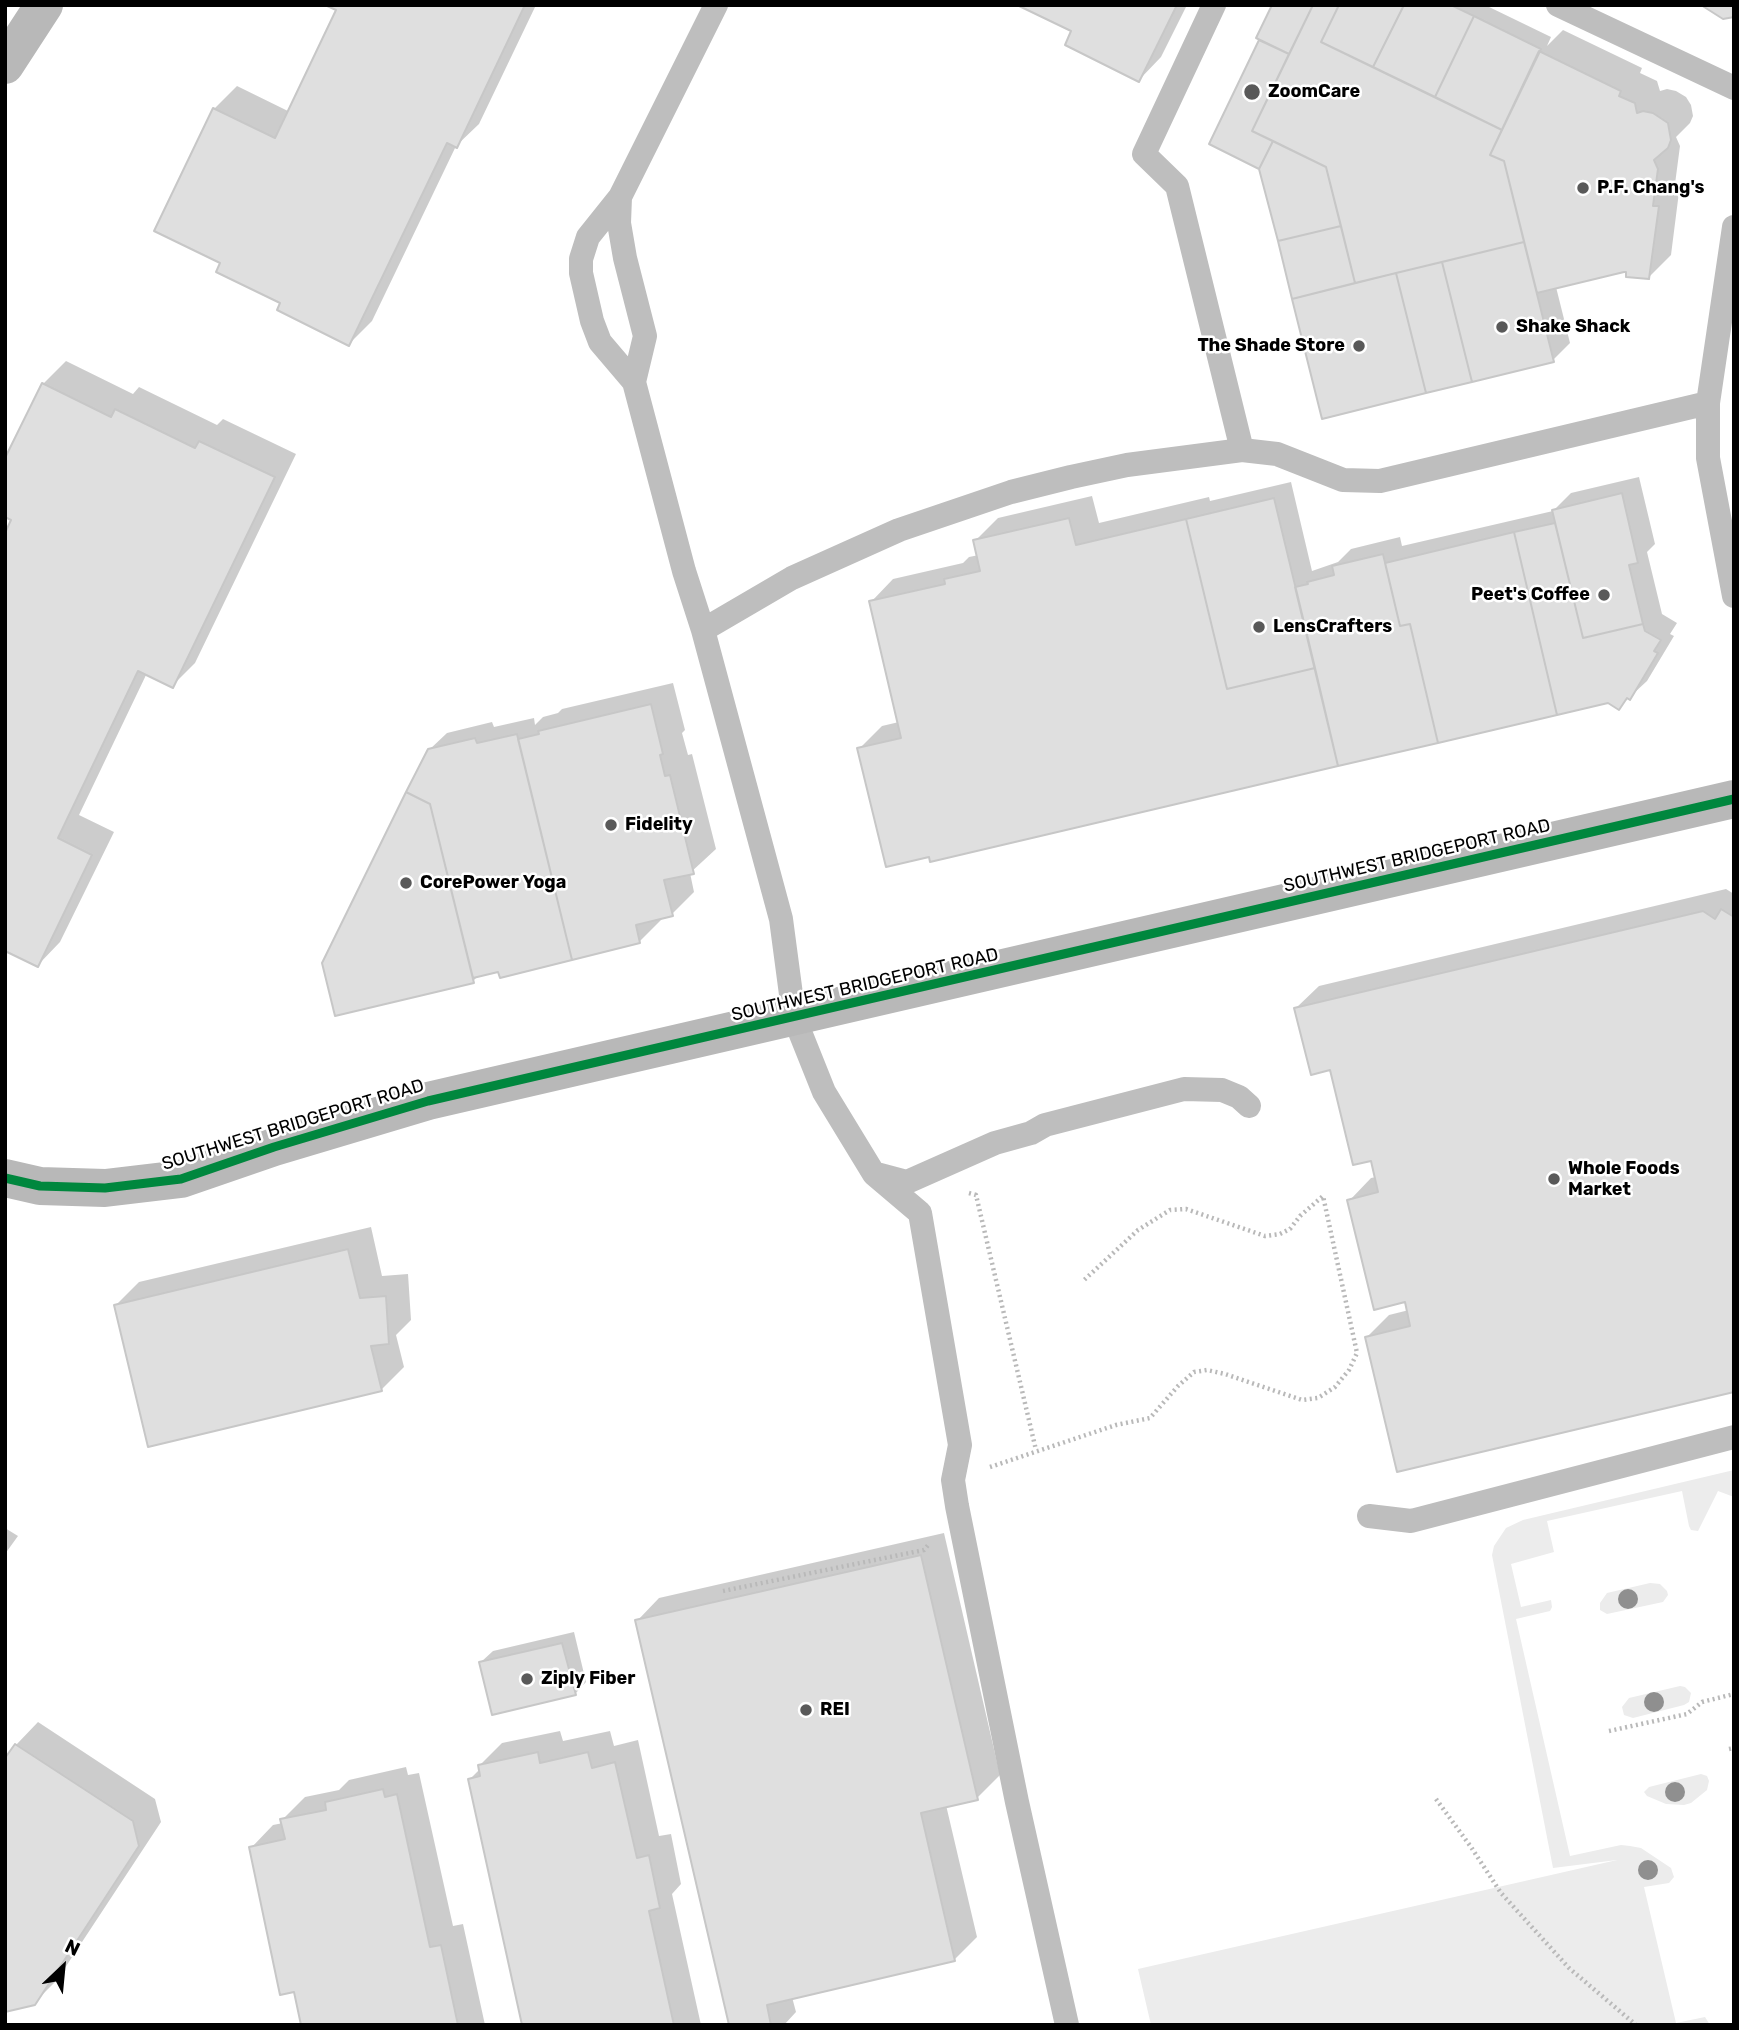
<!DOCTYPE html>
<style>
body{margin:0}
#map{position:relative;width:1739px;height:2030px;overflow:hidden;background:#fff;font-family:Rubik,sans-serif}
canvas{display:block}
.frame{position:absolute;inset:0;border:7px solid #000;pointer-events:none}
.north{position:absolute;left:28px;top:1932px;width:70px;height:70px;-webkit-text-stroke:5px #fff;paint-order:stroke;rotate:26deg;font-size:19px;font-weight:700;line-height:28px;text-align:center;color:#000}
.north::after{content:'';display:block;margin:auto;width:24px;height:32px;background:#000;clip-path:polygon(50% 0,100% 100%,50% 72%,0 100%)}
</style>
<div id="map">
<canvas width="1739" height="2030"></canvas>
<div class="frame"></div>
<div class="north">N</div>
</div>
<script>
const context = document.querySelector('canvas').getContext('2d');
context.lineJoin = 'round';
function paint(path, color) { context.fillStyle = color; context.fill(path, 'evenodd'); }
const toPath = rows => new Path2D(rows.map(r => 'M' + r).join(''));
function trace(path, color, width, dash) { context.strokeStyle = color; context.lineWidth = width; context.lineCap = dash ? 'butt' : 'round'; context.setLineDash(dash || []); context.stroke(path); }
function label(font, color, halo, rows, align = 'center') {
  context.font = font + ' Rubik,sans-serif'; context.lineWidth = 5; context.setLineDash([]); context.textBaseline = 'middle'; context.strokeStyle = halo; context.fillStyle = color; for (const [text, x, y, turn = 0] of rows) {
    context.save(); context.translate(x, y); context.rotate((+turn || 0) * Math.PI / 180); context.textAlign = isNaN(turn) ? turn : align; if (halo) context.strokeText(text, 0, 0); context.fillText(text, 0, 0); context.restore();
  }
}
const green = toPath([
 [1734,1470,1734,1497,1718,1491,1698,1531,1691,1530,1689,1526,1682,1491,1547,1521,1554,1552,1511,1564,1521,1607,1551,1600,1552,1607,1550,1611,1516,1619,1570,1856,1621,1845,1630,1846,1641,1848,1671,1868,1674,1877,1669,1883,1644,1887,1676,2023,1705,2017,1710,2025,1151,2025,1138,1969,1617,1860,1553,1868,1492,1555,1494,1546,1506,1528,1523,1520],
 [1650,1583,1660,1584,1667,1591,1668,1595,1663,1602,1607,1614,1600,1610,1600,1603,1607,1593],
 [1680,1686,1685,1687,1691,1693,1689,1702,1684,1705,1633,1718,1624,1715,1622,1707,1629,1698],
 [1701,1774,1707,1776,1709,1781,1707,1790,1691,1803,1684,1805,1666,1804,1647,1796,1644,1792,1649,1787]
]);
const shadow = toPath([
 [330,5,536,5,479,124,456,146,372,321,349,344,222,262,214,109,237,86,290,112,339,9],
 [1021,5,1187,5,1161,57,1139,80,1074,31],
 [1274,5,1485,5,1551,37,1547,46,1563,30,1642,68,1640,73,1657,81,1660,91,1667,89,1676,91,1686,97,1691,105,1693,116,1690,123,1676,137,1680,146,1675,184,1680,184,1671,255,1648,278,1628,271,1556,287,1570,343,1553,360,1323,416,1261,167,1211,143,1262,39],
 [66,361,133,394,139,387,217,425,223,419,296,454,195,663,172,686,147,673,79,815,114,832,60,942,38,965,14,519,43,384],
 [1639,477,1655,544,1647,552,1662,614,1677,623,1670,634,1674,636,1647,681,1619,707,1609,701,859,749,882,726,899,722,871,602,893,579,963,563,969,557,979,555,975,541,998,518,1092,496,1099,523,1209,497,1210,501,1291,482,1312,571,1338,562,1351,549,1400,537,1402,546,1553,511,1571,493],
 [673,683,685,730,682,733,688,755,692,754,716,849,690,873,694,892,672,914,662,917,662,919,639,942,479,975,473,981,337,1014,429,750,447,733,492,722,494,727,534,718,535,725,543,717,558,713,562,709],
 [1726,889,1734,894,1734,1391,1367,1337,1389,1315,1409,1310,1406,1300,1349,1201,1371,1178,1376,1177,1372,1159,1332,1068,1296,1008,1319,986],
 [371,1227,382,1276,408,1274,411,1320,396,1335,404,1367,381,1390,116,1305,139,1282],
 [5,1528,18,1536,5,1554],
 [944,1533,1000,1775,977,1798,946,1805,977,1937,954,1960,792,1997,796,2012,784,2025,731,2025,637,1621,659,1598],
 [574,1632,586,1682,575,1694,481,1662,493,1651],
 [38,1722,155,1799,161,1822,57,1980,34,2003,16,1745],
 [560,1731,563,1741,610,1731,614,1746,638,1740,659,1836,671,1834,681,1884,672,1894,701,2025,524,2025,470,1779,480,1769,480,1765,502,1743],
 [406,1767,408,1775,419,1773,453,1926,463,1924,485,2025,303,2025,295,1990,251,1848,273,1825,283,1823,282,1820,305,1797,339,1790,349,1780]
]);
const building = toPath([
 [325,5,525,5,457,148,447,143,349,346,277,310,280,303,216,272,220,263,154,231,213,108,275,138,336,10,325,5],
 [1017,5,1177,5,1139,82,1065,45,1071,31,1017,5],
 [1272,5,1313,5,1289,54,1256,38,1272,5],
 [1313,5,1339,5,1321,42,1502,130,1490,155,1504,161,1524,242,1355,283,1326,167,1252,131,1313,5],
 [1339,5,1404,5,1373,67,1321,42,1339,5],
 [1404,5,1451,5,1474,16,1435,97,1373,67,1404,5],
 [1701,5,1734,5,1734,17,1723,19,1701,5],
 [1474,16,1541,49,1502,130,1435,97,1474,16],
 [1259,40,1289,54,1252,131,1273,141,1259,169,1209,144,1259,40],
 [1539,51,1621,91,1619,96,1635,103,1637,113,1643,111,1653,113,1668,123,1671,140,1668,148,1654,160,1658,169,1653,206,1659,206,1649,279,1626,277,1626,272,1624,272,1537,293,1504,161,1490,155,1539,51],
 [1273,141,1326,167,1341,226,1278,241,1259,169,1273,141],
 [1341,226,1355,283,1292,299,1278,241,1341,226],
 [1524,242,1554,362,1472,382,1442,262,1524,242],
 [1442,262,1472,382,1426,393,1396,273,1442,262],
 [1396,273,1426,393,1322,419,1292,299,1396,273],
 [42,383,111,417,115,409,195,448,199,441,275,477,173,688,138,671,58,838,92,855,38,967,5,951,5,533,11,520,5,517,5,458,42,383],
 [1622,493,1638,563,1629,565,1643,624,1583,638,1552,510,1622,493],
 [1274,498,1315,668,1227,689,1186,519,1274,498],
 [1069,518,1076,545,1186,519,1227,689,1315,668,1338,766,930,862,929,857,886,867,857,748,901,738,869,601,945,584,944,579,980,571,973,540,1069,518],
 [1555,523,1583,638,1643,624,1645,631,1661,640,1654,651,1658,653,1630,700,1627,698,1619,710,1608,703,1557,715,1514,532,1555,523],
 [1514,532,1557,715,1438,743,1410,624,1400,626,1385,563,1514,532],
 [1383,554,1400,626,1410,624,1438,743,1338,766,1295,587,1308,584,1307,582,1334,575,1332,566,1383,554],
 [651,704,663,754,660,755,665,776,670,775,694,874,664,880,673,916,636,925,640,943,572,960,518,739,539,734,538,731,651,704],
 [517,734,572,960,500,978,498,972,473,978,430,804,406,792,428,749,475,738,477,743,517,734],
 [406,792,430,804,474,983,335,1016,322,963,406,792],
 [1721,909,1734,917,1734,1392,1397,1472,1365,1337,1410,1326,1405,1302,1374,1310,1347,1200,1378,1192,1371,1161,1353,1165,1330,1070,1311,1075,1294,1008,1703,911,1715,919,1721,909],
 [348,1249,360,1298,386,1296,389,1344,371,1346,382,1391,148,1447,114,1305,348,1249],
 [921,1555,978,1800,921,1813,955,1961,767,2005,771,2025,729,2025,635,1620,921,1555],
 [562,1643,576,1695,492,1715,479,1662,562,1643],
 [15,1744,133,1821,139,1846,35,2005,5,2012,5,1758,15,1744],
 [538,1752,540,1763,588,1752,592,1768,615,1762,637,1858,649,1855,660,1908,649,1911,674,2025,522,2025,468,1779,480,1776,478,1765,538,1752],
 [383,1789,385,1797,397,1794,430,1947,441,1945,458,2025,301,2025,294,1992,280,1995,249,1847,285,1839,280,1819,326,1810,325,1802,383,1789]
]);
const path = toPath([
 [969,1193,976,1195,1036,1450],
 [990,1467,1116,1425,1150,1418,1178,1386,1194,1372,1207,1370,1225,1374,1302,1400,1318,1398,1335,1387,1349,1370,1357,1353,1323,1196,1300,1216,1290,1229,1280,1234,1265,1236,1186,1209,1170,1210,1138,1230,1082,1282],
 [723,1591,924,1550,929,1544],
 [1609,1731,1687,1714,1702,1702,1734,1694],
 [1729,1749,1734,1748],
 [1436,1799,1471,1847,1501,1893,1569,1968,1636,2025]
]);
const lane = toPath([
 [1214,5,1144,154,1177,186,1242,450],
 [1558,5,1734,88],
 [620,197,619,223,625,258,645,336,634,382],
 [1734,227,1708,403,1708,458,1734,596],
 [703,630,684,571,634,382,600,342,592,321,581,273,581,259,588,237,620,197,716,5],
 [877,1174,907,1182,995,1143,1031,1133,1045,1125,1184,1089,1222,1090,1239,1097,1249,1106],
 [1369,1516,1411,1521,1734,1437],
 [1067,2025,1017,1802,957,1506,953,1480,960,1445,920,1213,874,1174,824,1092,794,1017,781,919,703,630,792,578,899,530,1011,492,1071,477,1127,465,1242,450,1277,454,1343,480,1380,481,1708,403]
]);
const secondary = toPath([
 [5,65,44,5],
 [5,1178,40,1186,105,1188,181,1179,274,1147,428,1101,1734,799]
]);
const cycleway = toPath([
 [5,1178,40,1186,105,1188,181,1179,274,1147,428,1101,1734,799]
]);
const trees = [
 [1628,1599],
 [1654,1702],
 [1675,1792],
 [1648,1870]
];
const markers = [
 [1252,92,9,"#595959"],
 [1583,188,7,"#595959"],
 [1502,327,7,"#595959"],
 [1359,346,7,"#595959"],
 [1604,595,7,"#595959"],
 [1259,627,7,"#595959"],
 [611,825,7,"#595959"],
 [406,883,7,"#595959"],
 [1554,1179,7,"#595959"],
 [527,1679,7,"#595959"],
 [806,1710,7,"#595959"]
];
const poiNames = [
 ["ZoomCare",1268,92],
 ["P.F. Chang's",1597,188],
 ["Shake Shack",1516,327],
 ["The Shade Store",1345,346,"right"],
 ["Peet's Coffee",1590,595,"right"],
 ["LensCrafters",1273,627],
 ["Fidelity",625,825],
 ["CorePower Yoga",420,883],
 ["Whole Foods",1568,1169],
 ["Market",1568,1190],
 ["Ziply Fiber",541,1679],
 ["REI",820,1710]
];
const streetNames = [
 ["SOUTHWEST BRIDGEPORT ROAD",1417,856,-13],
 ["SOUTHWEST BRIDGEPORT ROAD",865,985,-13],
 ["SOUTHWEST BRIDGEPORT ROAD",293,1125,-17]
];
paint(green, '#ececec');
paint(shadow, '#0003');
paint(building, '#dfdfdf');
trace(building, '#c7c7c7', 2);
trace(path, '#b9b9b9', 4.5, [2, 3.5]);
trace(lane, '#bebebe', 24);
trace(secondary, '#b8b8b8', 38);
trace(cycleway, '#00873e', 9);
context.fillStyle = '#8f8f8f';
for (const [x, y] of trees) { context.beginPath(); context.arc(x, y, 10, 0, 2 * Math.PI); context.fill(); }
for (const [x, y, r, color] of markers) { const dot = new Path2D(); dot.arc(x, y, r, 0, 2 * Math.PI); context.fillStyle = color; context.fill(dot); trace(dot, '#fff', 2.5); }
label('bold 18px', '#000', '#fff', poiNames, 'left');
label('18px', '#000', '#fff', streetNames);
</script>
